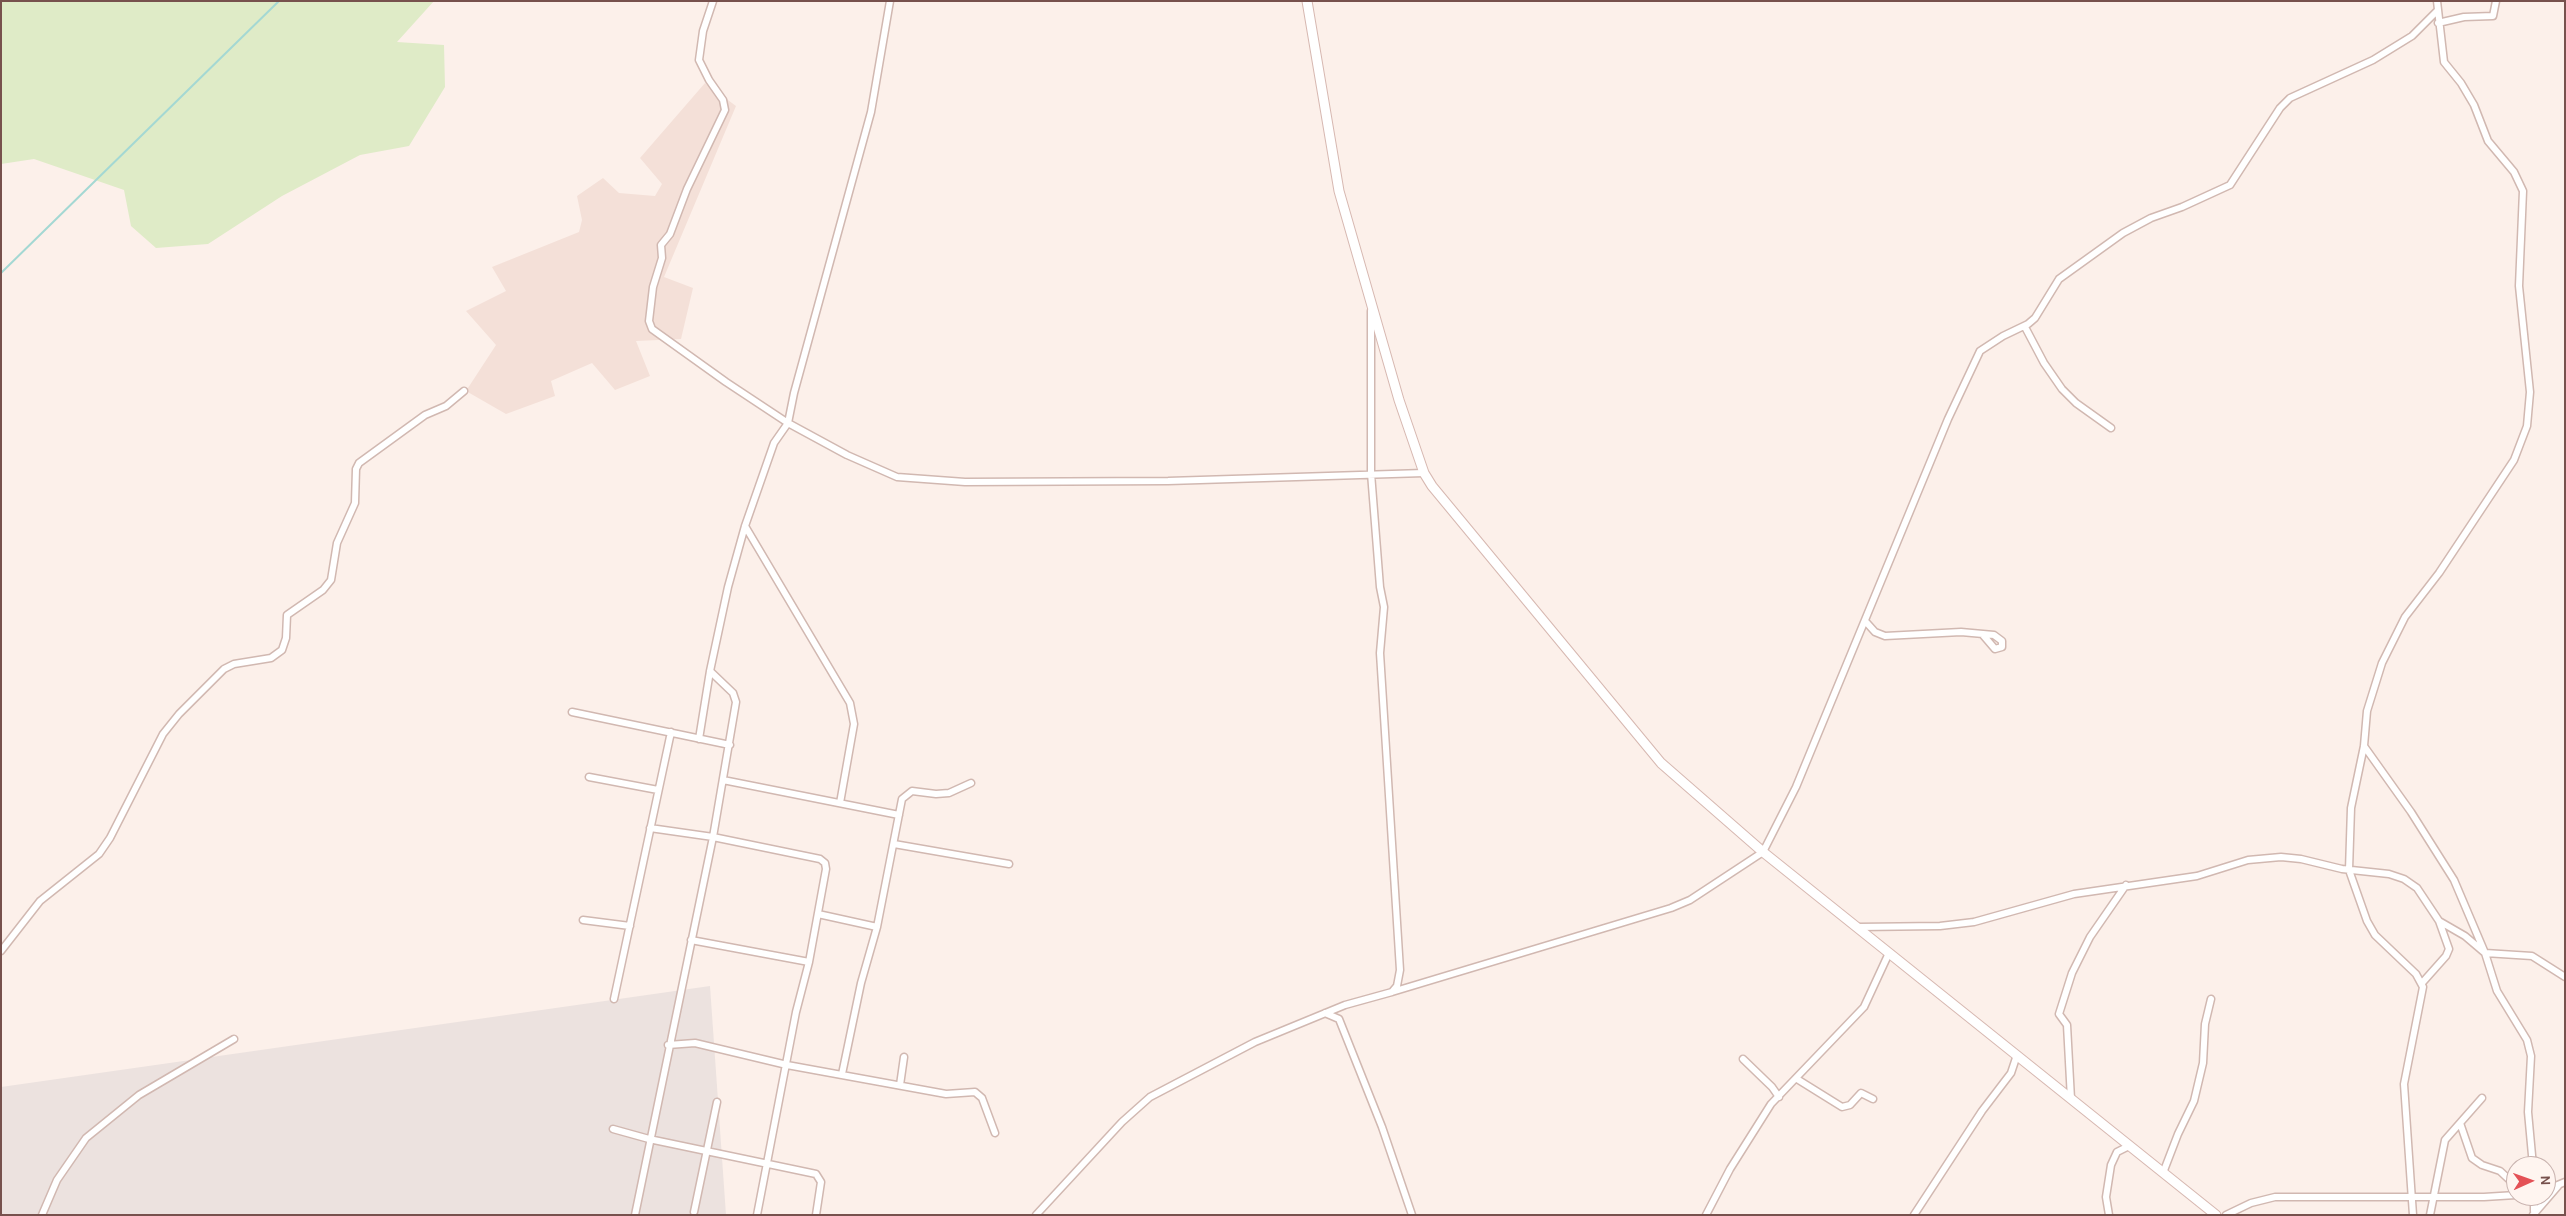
<!DOCTYPE html>
<style>
body{margin:0}
#map{position:relative;width:2566px;height:1216px;overflow:hidden;background:#fcf0ea;font-family:Karla,sans-serif}
canvas{display:block}
.frame{position:absolute;inset:0;border:2px solid #77514d;pointer-events:none}
.north{position:absolute;left:2506px;top:1156px;width:50px;height:50px;box-sizing:border-box;background:#fff5f0;border:1px solid #c9b3af;border-radius:50%;rotate:88deg;font-size:14px;font-weight:700;line-height:20px;text-align:center;color:#77514d}
.north::after{content:'';display:block;margin:auto;width:18px;height:22px;background:#e45156;clip-path:polygon(50% 0,100% 100%,50% 72%,0 100%)}
</style>
<div id="map">
<canvas width="2566" height="1216"></canvas>
<div class="frame"></div>
<div class="north">N</div>
</div>
<script>
const context = document.querySelector('canvas').getContext('2d');
context.lineJoin = 'round';
function paint(path, color) { context.fillStyle = color; context.fill(path, 'evenodd'); }
const toPath = rows => new Path2D(rows.map(r => 'M' + r).join(''));
function trace(path, color, width, dash) { context.strokeStyle = color; context.lineWidth = width; context.lineCap = dash ? 'butt' : 'round'; context.setLineDash(dash || []); context.stroke(path); }
const residential = toPath([
 [705,83,736,106,664,277,693,288,681,339,636,341,650,376,615,390,592,363,551,381,555,396,506,414,466,391,496,345,466,311,506,291,492,267,579,232,582,220,577,196,603,178,619,193,655,196,662,184,640,158]
]);
const industrial = toPath([
 [710,986,726,1215,1,1215,1,1087]
]);
const green = toPath([
 [1,1,434,1,397,42,444,45,445,87,409,146,360,155,282,196,208,244,156,248,131,226,124,190,34,159,1,164]
]);
const stream = toPath([
 [1,273,279,1]
]);
const street = toPath([
 [713,1,703,31,699,60,709,80,723,100,725,110,687,189,670,234,661,245,662,258,653,287,649,321,652,329,726,382,788,423,847,455,897,477,965,482,1168,481,1424,473],
 [2438,23,2464,17,2493,16,2496,1],
 [2025,327,2044,363,2062,389,2076,403,2111,428],
 [745,526,850,703,854,724,840,803],
 [1866,622,1875,632,1885,636,1961,632,1994,635,2002,641,2002,647,1995,649,1983,635],
 [572,712,730,745],
 [699,739,710,671,728,587,745,526,774,443,788,423,794,393,871,112,890,1],
 [2364,746,2411,812,2454,880,2485,953,2497,991,2527,1040,2531,1056,2528,1112,2533,1166],
 [589,777,658,790],
 [723,780,899,815],
 [650,828,713,837,820,859,825,863,826,869,809,962,796,1012,757,1215],
 [894,844,1009,864],
 [818,914,877,927],
 [583,920,630,926],
 [2439,921,2465,936,2485,953,2532,956,2565,977],
 [1858,927,1940,926,1974,922,2074,894,2197,876,2248,860,2281,857,2301,859,2342,869,2389,874,2404,879,2417,888,2439,921,2449,949,2446,956,2422,983],
 [691,940,809,962],
 [1,951,40,901,99,854,110,838,163,734,179,714,224,669,234,664,271,658,282,650,286,638,287,615,323,590,331,580,337,543,355,503,356,469,359,463,425,415,446,406,464,391],
 [1392,992,1671,908,1690,900,1763,852,1796,787,1948,419,1980,351,2003,336,2028,324,2035,318,2059,279,2123,233,2151,218,2182,207,2230,185,2280,108,2290,98,2373,60,2412,36,2437,11],
 [614,999,671,732],
 [1325,1013,1339,1019,1382,1127,1412,1215],
 [668,1045,695,1043,787,1065,946,1094,975,1092,982,1098,995,1133],
 [1743,1059,1772,1087,1779,1097],
 [842,1074,861,983,877,927,902,799,912,791,936,794,949,793,971,783],
 [1797,1079,1842,1107,1850,1105,1861,1093,1873,1099],
 [900,1085,904,1057],
 [2071,1099,2067,1025,2059,1014,2072,973,2090,937,2126,885],
 [2460,1123,2472,1158,2482,1165,2500,1171,2516,1186],
 [613,1129,649,1139,816,1174,821,1182,816,1215],
 [2163,1173,2178,1134,2194,1101,2203,1063,2205,1024,2211,999],
 [2546,1190,2565,1182],
 [2534,1211,2534,1196],
 [694,1212,717,1102],
 [42,1215,57,1180,86,1138,139,1095,234,1039],
 [635,1215,713,837,736,702,733,693,710,671],
 [1036,1215,1122,1122,1150,1097,1255,1042,1345,1005,1392,992,1397,986,1400,970,1380,653,1384,607,1380,587,1371,473,1371,311],
 [1706,1215,1730,1169,1771,1104,1864,1007,1889,953],
 [1914,1215,1982,1111,2011,1073,2017,1055],
 [2109,1215,2106,1197,2111,1165,2117,1152,2129,1146],
 [2226,1215,2251,1203,2275,1197,2484,1197,2516,1195],
 [2413,1215,2404,1084,2423,987,2416,974,2375,935,2367,921,2349,870,2351,808,2364,746,2367,711,2382,663,2405,617,2439,573,2514,460,2527,426,2530,392,2519,286,2523,191,2514,172,2488,141,2474,105,2461,83,2444,62,2437,1],
 [2430,1215,2445,1140,2482,1098],
 [2533,1215,2558,1186]
]);
const secondary = toPath([
 [1307,1,1339,191,1399,400,1424,473,1432,486,1661,763,1763,852,2216,1215]
]);
paint(residential, '#f4e0d8');
paint(industrial, '#ece2df');
paint(green, '#dfebc7');
trace(stream, '#a4d8d3', 2);
trace(street, '#d1b8b1', 9);
trace(secondary, '#d7b8b1', 11);
trace(street, '#fff', 6);
trace(secondary, '#fff', 9);
</script>
